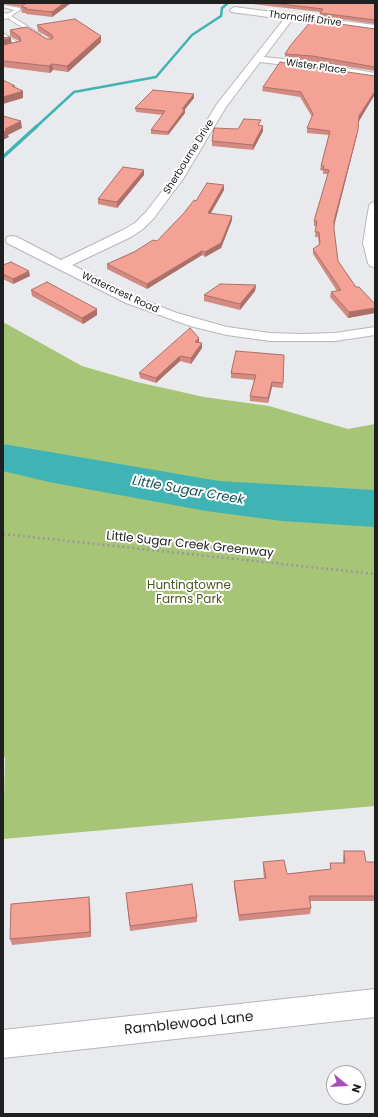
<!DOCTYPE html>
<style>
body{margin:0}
#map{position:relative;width:378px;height:1117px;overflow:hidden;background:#e9eaed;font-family:Poppins,sans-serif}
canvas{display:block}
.frame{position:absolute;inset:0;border:4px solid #202021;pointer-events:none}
.north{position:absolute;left:326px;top:1065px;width:40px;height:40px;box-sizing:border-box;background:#fff;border:1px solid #a6a6a6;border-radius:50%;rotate:108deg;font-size:11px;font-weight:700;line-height:16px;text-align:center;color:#202021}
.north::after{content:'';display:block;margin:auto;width:14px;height:18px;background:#a750bd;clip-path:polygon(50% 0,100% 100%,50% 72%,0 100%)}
</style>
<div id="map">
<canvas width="378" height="1117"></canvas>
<div class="frame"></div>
<div class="north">N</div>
</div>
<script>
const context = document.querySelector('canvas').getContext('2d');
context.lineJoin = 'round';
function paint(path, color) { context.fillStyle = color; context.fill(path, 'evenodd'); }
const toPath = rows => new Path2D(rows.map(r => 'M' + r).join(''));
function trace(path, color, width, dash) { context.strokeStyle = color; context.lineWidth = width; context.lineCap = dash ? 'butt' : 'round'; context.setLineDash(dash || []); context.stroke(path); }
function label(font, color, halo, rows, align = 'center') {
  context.font = font + ' Poppins,sans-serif'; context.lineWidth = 4; context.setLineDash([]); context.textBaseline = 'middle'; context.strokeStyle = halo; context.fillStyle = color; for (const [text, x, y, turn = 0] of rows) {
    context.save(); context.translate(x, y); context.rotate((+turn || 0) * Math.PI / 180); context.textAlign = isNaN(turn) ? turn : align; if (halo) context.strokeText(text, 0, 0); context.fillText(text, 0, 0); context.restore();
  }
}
const green = toPath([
 [3,322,82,366,137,382,204,397,269,406,348,429,375,424,375,806,3,839,5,757,3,757]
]);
const water = toPath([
 [3,444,219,481,375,490,375,527,282,521,206,511,49,482,3,471]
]);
const streamFar1 = toPath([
 [36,127,74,92,156,77,192,35,221,16,222,8,228,3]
]);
const stream = toPath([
 [3,157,37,126]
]);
const path = toPath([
 [3,534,375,574]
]);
const service = toPath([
 [3,5,20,8,20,10,11,16,40,34,40,36,36,36,6,17,6,15,14,10,3,7,3,5],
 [3,33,20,44,20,46,3,50,3,48,15,45,3,36,3,33]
]);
const minor = toPath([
 [234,7,375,25,375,31,292,20,264,57,311,62,375,73,375,79,311,68,260,62,226,107,183,179,154,218,143,229,131,237,72,265,136,297,177,313,227,327,270,333,303,334,335,333,375,327,375,335,335,341,270,341,227,335,190,326,126,303,7,243,6,240,7,237,12,236,17,237,61,260,121,231,135,223,146,212,172,178,217,104,284,19,231,12,230,10,234,7],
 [3,13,11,14,12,16,11,18,3,19,3,13],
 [375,202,375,267,370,266,368,263,363,243,369,206,371,203,375,202],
 [375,989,375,1017,3,1058,3,1030,375,989]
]);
const wall = toPath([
 [3,3,71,3,52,17,26,14,26,13,22,13,21,7,22,7,3,4],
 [253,3,375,3,375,24,319,16,320,12,252,4],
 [37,25,101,36,101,42,68,72,53,70,50,73,3,67,3,38,11,38,11,43,19,41,10,36,10,30,47,39,51,39,38,31],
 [375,29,375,71,311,61,285,58,285,54],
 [263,87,374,96,359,121,357,135,334,226,334,229,338,261,356,287,375,304,375,313,348,318,330,297,331,292,337,291,313,254,313,249,319,245,318,237,315,237,316,226,314,226,314,221,328,174,323,174,323,171,320,170,321,166,329,135,307,133,307,128,312,117,300,97,262,91],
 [194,94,194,98,185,109,185,113,168,135,151,134,151,130,163,115,136,112,135,108],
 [261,125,263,126,263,131,253,150,212,146,212,141],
 [144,170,144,175,117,208,98,204,98,199],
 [224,185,224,190,211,213,232,220,221,248,205,257,202,255,147,289,107,269,107,264,157,241,184,213,196,201],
 [3,265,30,276,13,284,3,279],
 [256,285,255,291,240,310,204,301,204,295],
 [31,290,97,315,83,324,32,296],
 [199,342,202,348,191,364,180,361,156,383,140,378,139,373],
 [284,355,283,388,272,387,268,403,250,401,250,396,254,380,231,378,231,373],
 [344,851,366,862,375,862,375,901,310,901,311,908,310,914,239,921,234,887,234,881,264,878,263,868,263,862,287,874,330,870,330,863,343,863,343,857],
 [126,893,197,917,197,922,130,931],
 [90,903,91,937,12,945,10,939]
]);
const shadedWall = toPath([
 [64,3,71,3,52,17,52,12],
 [101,36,101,42,68,72,67,66],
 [11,38,12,44,3,47,3,40],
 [52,64,53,70,50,73,49,66],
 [23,91,23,98,3,104,3,97],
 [375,91,375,94,359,121,359,116],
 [194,94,194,98,182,113,182,109],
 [185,109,185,113,168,135,168,132],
 [21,121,22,128,8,135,9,137,3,140,3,132,5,129],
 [263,126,263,131,253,150,253,145],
 [358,130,357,135,334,226,334,221],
 [144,170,144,175,117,208,117,202],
 [224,185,224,190,208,218,208,213],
 [232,216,232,220,221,248,205,257,205,252],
 [202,251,202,255,147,289,147,284],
 [29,271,30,276,13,284,13,279],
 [256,285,255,291,240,310,240,304],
 [375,308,375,313,348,318,349,312],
 [97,309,97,315,83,324,82,318],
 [199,338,199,343,195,342],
 [202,343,202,348,191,364,191,358],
 [180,356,180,361,156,383,156,378],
 [272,382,272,387,268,403,268,398],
 [89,897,90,903,91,937,90,932]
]);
const building = toPath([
 [27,3,64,3,52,12,25,9,27,8,21,7,27,3],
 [272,3,375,3,375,20,320,13,323,9,272,3],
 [75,19,101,36,67,66,52,64,49,66,3,61,3,45,21,41,20,37,10,30,27,27,47,39,51,39,53,38,52,35,37,25,75,19],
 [312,20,375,29,375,67,312,56,285,54,290,46,312,20],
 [9,37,11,38,3,40,3,38,9,37],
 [280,62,375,76,375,91,359,116,358,130,334,221,334,229,338,261,356,287,359,287,375,304,375,308,349,312,331,292,341,290,313,249,320,244,319,232,315,232,317,221,314,221,329,170,323,169,324,166,321,166,330,131,307,128,313,114,301,92,263,87,280,62],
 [3,80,15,86,12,86,23,91,3,97,3,80],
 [153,90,194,94,182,109,185,109,168,132,151,130,165,111,135,108,153,90],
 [3,116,21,121,5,129,8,130,3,132,3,116],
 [244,119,261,120,258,125,263,126,253,145,212,141,214,128,238,129,244,119],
 [123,167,144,170,117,202,98,199,123,167],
 [207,183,224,185,208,213,232,216,221,243,205,252,202,251,147,284,107,264,134,252,153,240,157,241,184,213,194,200,196,201,207,183],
 [11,262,29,271,13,279,3,274,3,265,11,262],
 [47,282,97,309,82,318,31,290,47,282],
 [220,284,256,285,240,304,204,295,220,284],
 [190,328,199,338,195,342,202,343,191,358,180,356,156,378,139,373,190,328],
 [236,351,284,355,283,383,272,382,268,398,250,396,256,375,231,373,236,351],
 [344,851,364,851,366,862,375,862,375,896,309,896,311,908,239,915,234,881,266,878,263,862,284,860,287,874,331,869,330,863,345,863,344,851],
 [192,884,197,917,130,926,126,893,192,884],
 [89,897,90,932,10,939,11,904,89,897]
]);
const farStreetnames = [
 ["Thorncliff Drive",305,19,7],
 ["Wister Place",316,67,8],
 ["Sherbourne Drive",189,157,-58],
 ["Watercrest Road",120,293,25]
];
const streetNames = [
 ["Little Sugar Creek Greenway",190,545,6]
];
const parkNames = [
 ["Huntingtowne",189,586],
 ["Farms Park",189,600]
];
const waterNames = [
 ["Little Sugar Creek",188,491,10]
];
const nearStreetnames = [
 ["Ramblewood Lane",189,1024,-6]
];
paint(green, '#a7c576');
paint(water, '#40b3b4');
trace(streamFar1, '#40b3b4', 2.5);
trace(stream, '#40b3b4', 3.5);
trace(service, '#b6b7b9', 2);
trace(minor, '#b6b7b9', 2);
trace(path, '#98999b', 2.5, [2, 3]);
paint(service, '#fff');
paint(minor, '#fff');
paint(wall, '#d28a81');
paint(shadedWall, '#ab7169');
paint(building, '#f4a196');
trace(building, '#ab7169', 1);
label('10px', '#202021', '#fff', farStreetnames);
label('12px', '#202021', '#fff', streetNames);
label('12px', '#465b1a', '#fff', parkNames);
label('italic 13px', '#115354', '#fff', waterNames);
label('14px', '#202021', '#fff', nearStreetnames);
</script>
